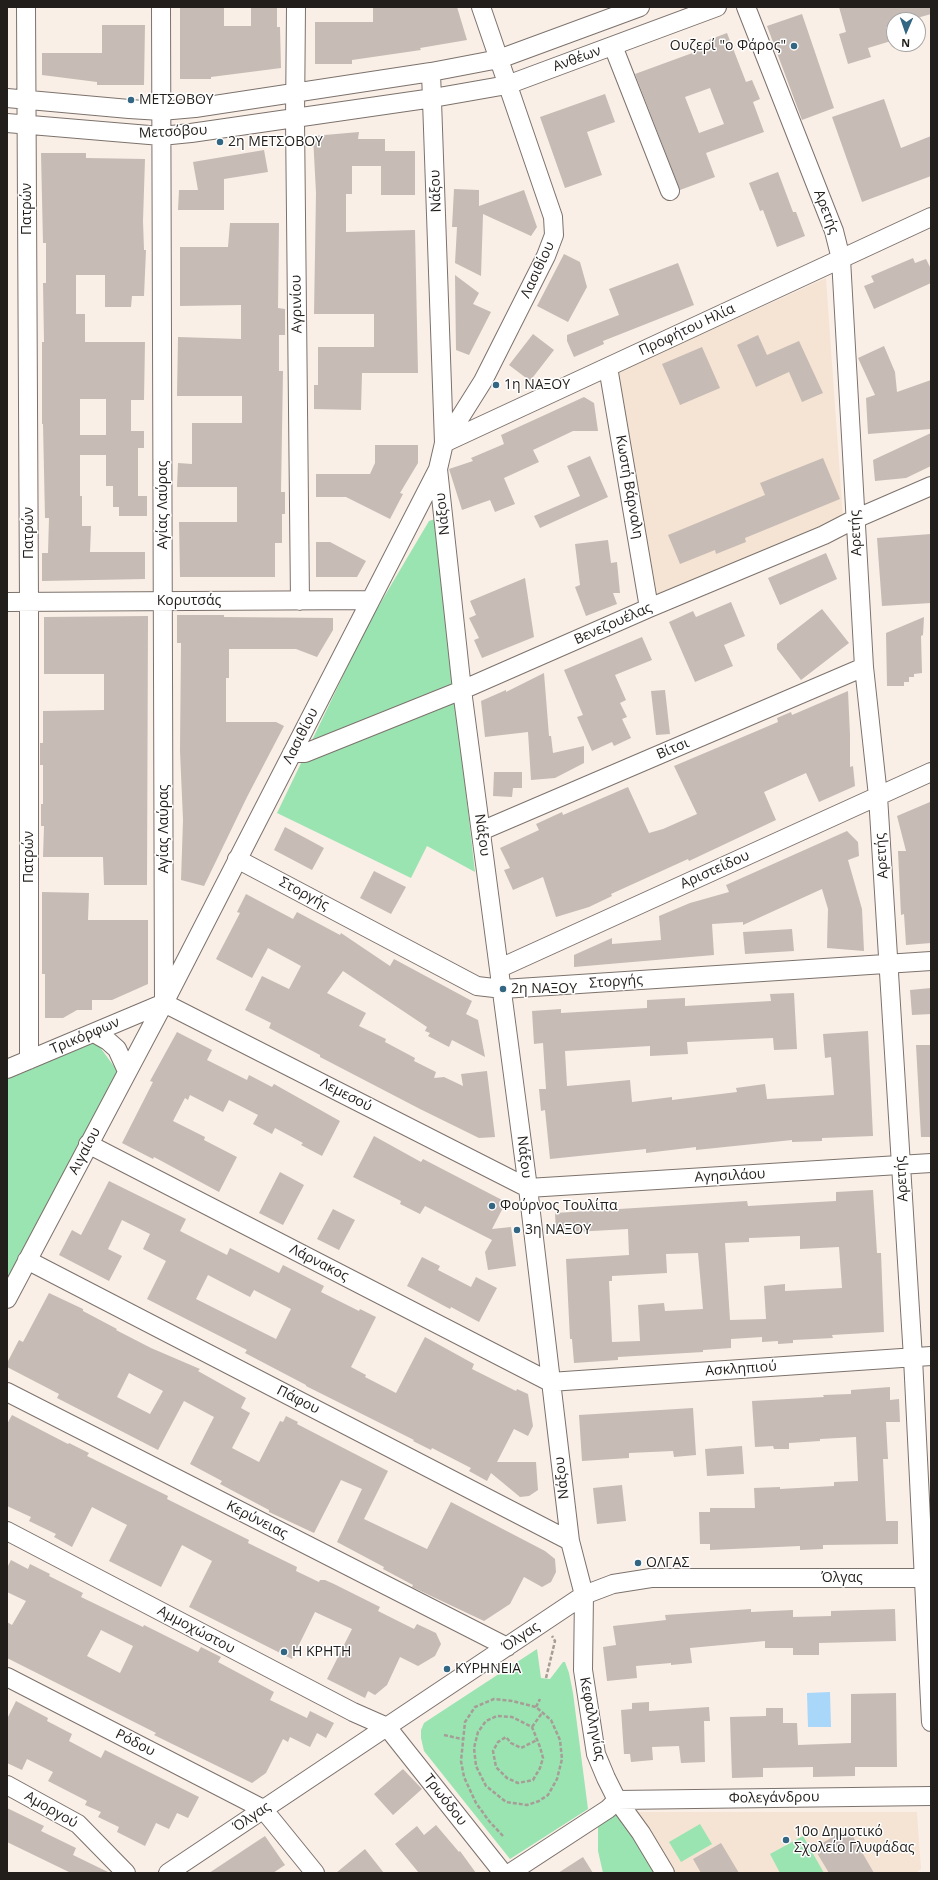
<!DOCTYPE html>
<meta charset="utf-8">
<style>
body{margin:0}
#map{position:relative;width:938px;height:1880px;overflow:hidden;background:#faefe7;font-family:"Open Sans",sans-serif}
canvas{display:block}
.frame{position:absolute;inset:0;border:8px solid #221e1b;pointer-events:none}
.north{position:absolute;left:886px;top:12px;width:40px;height:40px;box-sizing:border-box;background:#fff;border:1px solid #a7a5a4;border-radius:50%;rotate:182deg;font-size:11px;font-weight:700;line-height:16px;text-align:center;color:#221e1b}
.north::after{content:'';display:block;margin:auto;width:14px;height:18px;background:#336683;clip-path:polygon(50% 0,100% 100%,50% 72%,0 100%)}
</style>
<div id="map">
<canvas width="938" height="1880"></canvas>
<div class="frame"></div>
<div class="north">N</div>
</div>
<script>
const context = document.querySelector('canvas').getContext('2d');
context.lineJoin = 'round';
function paint(path, color) { context.fillStyle = color; context.fill(path, 'evenodd'); }
const toPath = rows => new Path2D(rows.map(r => 'M' + r).join(''));
function trace(path, color, width, dash) { context.strokeStyle = color; context.lineWidth = width; context.lineCap = dash ? 'butt' : 'round'; context.setLineDash(dash || []); context.stroke(path); }
function label(font, color, halo, rows, align = 'center') {
  context.font = font + ' "Open Sans",sans-serif'; context.lineWidth = 3; context.setLineDash([]); context.textBaseline = 'middle'; context.strokeStyle = halo; context.fillStyle = color; for (const [text, x, y, turn = 0] of rows) {
    context.save(); context.translate(x, y); context.rotate((+turn || 0) * Math.PI / 180); context.textAlign = isNaN(turn) ? turn : align; if (halo) context.strokeText(text, 0, 0); context.fillText(text, 0, 0); context.restore();
  }
}
const education = toPath([
 [826,278,843,518,657,594,616,373],
 [635,1812,917,1812,921,1869,916,1873,674,1873]
]);
const green = toPath([
 [435,519,475,872,427,846,411,878,277,813,368,624,429,521],
 [96,1042,119,1073,7,1288,7,1079],
 [537,1649,541,1678,550,1679,563,1662,565,1662,569,1673,573,1693,588,1809,510,1859,424,1751,421,1738,421,1730,424,1723,430,1719],
 [622,1812,656,1873,603,1873,598,1851,598,1825],
 [700,1824,712,1844,681,1862,669,1842],
 [803,1836,824,1873,780,1873,770,1854]
]);
const water = toPath([
 [830,1692,831,1727,808,1727,807,1693]
]);
const building = toPath([
 [182,7,224,7,224,26,251,26,251,7,277,7,277,27,280,27,281,68,211,77,211,79,180,79,180,8],
 [373,7,457,7,467,40,420,48,421,50,352,60,352,64,315,64,315,22,373,22],
 [839,7,931,7,931,14,910,20,894,20,894,25,886,27,891,41,868,48,871,57,848,64,839,34,846,32],
 [802,14,834,108,802,120,767,26],
 [102,25,145,25,144,85,97,85,97,82,42,75,42,53,102,53],
 [727,33,746,82,752,80,760,99,753,102,764,132,706,153,715,177,680,190,635,74,706,48,703,42],
 [710,88,724,124,699,133,685,97],
 [605,94,615,122,587,132,602,175,565,188,540,117],
 [884,99,901,148,931,136,931,176,862,202,832,117],
 [359,132,358,139,385,139,385,151,415,151,415,195,381,195,381,166,352,166,352,194,346,194,346,232,415,230,418,373,362,373,361,410,314,409,314,385,318,385,318,347,374,347,374,314,314,314,316,193,313,136],
 [264,150,268,172,224,179,224,210,178,210,179,190,198,190,193,162],
 [41,153,86,153,86,158,145,159,143,221,144,250,146,250,144,296,132,296,131,307,105,307,105,275,76,275,76,314,85,314,85,342,145,342,144,400,131,400,131,431,144,431,144,448,138,448,138,496,147,496,147,516,119,516,119,507,113,507,113,486,106,486,106,455,80,455,80,496,82,496,82,526,91,526,90,552,145,552,145,579,42,581,42,553,48,553,49,518,45,518,43,424,42,424,42,342,44,342,43,283,46,283,46,243,43,243],
 [80,399,106,399,106,435,80,435],
 [778,172,793,212,796,212,805,236,777,247,763,210,760,211,749,183],
 [454,189,479,190,479,206,524,190,537,227,531,236,483,214,481,276,455,263,457,227,452,227],
 [230,223,279,223,278,308,285,309,285,335,279,335,279,371,283,371,281,492,285,492,285,514,282,514,282,543,275,543,275,577,180,577,179,522,237,522,237,487,177,487,178,463,192,464,192,423,242,423,242,396,177,396,178,337,241,339,241,305,180,306,180,247,228,247],
 [564,254,580,262,587,287,568,322,537,306],
 [913,258,915,263,926,259,931,269,931,283,874,309,864,286,874,282,871,276],
 [678,263,694,305,603,341,604,344,574,357,567,341,567,335,619,315,609,289],
 [455,275,479,293,473,304,491,312,469,355,456,350],
 [533,334,554,350,530,381,509,365],
 [758,335,767,355,799,341,823,393,802,402,789,372,756,387,737,345],
 [884,346,895,372,897,392,931,380,931,429,868,434,866,398,875,395,858,358],
 [702,347,720,388,680,405,662,364],
 [584,397,594,403,598,431,573,431,533,450,539,462,504,478,515,504,495,512,490,500,462,510,449,469,473,461,471,458,504,444,501,435],
 [931,433,931,466,906,478,875,481,873,460],
 [375,445,418,445,418,463,400,493,403,494,390,519,346,497,316,497,316,474,370,474,375,463],
 [590,456,608,497,540,528,534,516,580,496,567,466],
 [823,458,840,499,745,538,746,542,716,554,715,550,680,564,668,535,765,495,760,483],
 [931,534,931,603,882,606,877,538],
 [608,540,611,563,617,562,620,593,613,593,617,604,586,616,575,587,580,585,575,544],
 [316,542,330,542,366,561,357,577,316,577],
 [826,553,837,579,780,605,768,578],
 [525,578,534,637,482,658,474,640,479,638,469,618,476,615,470,601],
 [731,602,745,636,724,645,733,666,695,682,669,622,693,611,696,617],
 [822,609,849,643,801,680,777,649,777,644],
 [177,615,224,615,224,617,333,618,333,630,317,657,296,649,229,649,229,678,226,678,226,722,276,722,284,726,247,797,204,886,181,880,183,820,180,751,181,643,177,643],
 [148,616,147,885,104,885,103,857,43,857,44,826,41,826,41,804,43,804,43,765,40,765,40,743,43,743,43,711,104,710,104,674,44,674,44,617],
 [924,617,923,635,921,636,922,673,914,674,914,677,909,677,909,682,904,682,904,686,887,686,886,633],
 [642,637,652,660,615,675,626,700,620,703,627,717,622,719,631,738,614,746,612,742,592,751,577,717,583,715,564,670],
 [544,673,549,736,551,736,553,753,584,746,584,763,555,778,531,780,528,732,485,737,481,701,506,690,506,692],
 [665,690,670,734,656,735,651,691],
 [848,691,850,735,850,767,853,766,855,786,819,802,806,773,764,792,776,820,689,861,688,859,611,894,612,896,589,907,556,917,543,877,513,890,504,870,510,868,500,848,539,830,536,824,562,812,563,815,628,787,649,833,663,829,697,814,674,766,778,722,777,718,791,712,792,715],
 [494,772,522,772,522,788,513,788,512,797,493,796],
 [930,802,931,943,906,945,904,914,901,915,898,851,906,851,897,816],
 [285,827,324,848,312,870,274,850],
 [847,831,858,842,859,856,848,860,862,909,864,951,827,948,828,909,822,889,743,925,743,922,712,924,714,955,574,967,574,955,612,938,612,944,661,940,659,916,690,903,729,892,726,885],
 [374,871,406,887,391,914,360,898],
 [42,892,89,893,88,920,148,920,148,984,112,1000,92,1000,92,1010,77,1010,63,1018,45,1018,45,974,42,974],
 [246,894,293,919,297,912,340,935,341,933,390,966,394,959,472,1001,466,1014,478,1020,485,1057,452,1040,449,1047,428,1036,430,1033,425,1031,427,1027,343,971,327,993,366,1013,359,1026,386,1039,385,1042,415,1058,414,1061,436,1072,434,1078,444,1077,463,1086,461,1074,487,1071,495,1137,479,1138,420,1109,320,1057,320,1055,269,1028,271,1023,245,1010,262,976,289,989,301,966,268,948,252,978,216,959,240,913,237,912],
 [792,929,794,951,745,954,743,932],
 [931,988,931,1014,912,1015,910,990],
 [794,993,797,1049,774,1050,773,1038,687,1042,688,1054,650,1056,650,1046,565,1051,567,1086,630,1080,632,1102,672,1097,672,1100,737,1092,736,1088,765,1084,767,1099,834,1095,831,1057,825,1058,823,1034,868,1031,873,1136,822,1138,822,1141,792,1142,792,1140,696,1150,696,1147,646,1153,646,1149,550,1159,545,1110,541,1111,539,1089,546,1089,543,1043,534,1044,532,1011,561,1009,561,1013,647,1008,647,1000,685,998,685,1006,771,1001,770,994],
 [177,1032,212,1050,207,1060,247,1080,249,1075,272,1087,274,1084,340,1121,322,1156,301,1145,303,1143,275,1128,272,1134,253,1124,258,1115,229,1100,223,1112,190,1095,188,1100,185,1098,173,1121,205,1137,204,1140,237,1157,219,1192,154,1157,153,1159,122,1143,153,1082,150,1081],
 [916,1045,931,1045,931,1137,921,1137],
 [374,1136,421,1162,423,1159,506,1202,492,1229,511,1227,516,1266,488,1270,485,1252,492,1240,425,1206,420,1214,400,1204,401,1201,353,1177],
 [280,1172,304,1185,283,1225,259,1213],
 [109,1181,186,1219,180,1231,227,1255,230,1248,279,1273,283,1265,324,1286,321,1292,359,1311,360,1309,376,1317,351,1367,366,1375,365,1377,396,1393,425,1337,474,1364,472,1369,516,1391,517,1389,528,1394,533,1426,528,1436,514,1429,497,1462,536,1462,538,1490,529,1496,520,1497,491,1473,487,1481,469,1471,471,1468,432,1448,431,1450,413,1441,414,1440,306,1386,306,1385,245,1353,247,1350,147,1299,166,1261,143,1249,150,1234,122,1220,108,1249,122,1256,109,1281,59,1255,72,1230,81,1235],
 [208,1275,250,1297,254,1290,291,1309,276,1339,196,1299],
 [873,1190,877,1253,881,1253,884,1332,832,1335,833,1338,793,1340,793,1343,778,1344,778,1341,762,1342,762,1337,731,1339,731,1348,703,1350,703,1352,618,1357,618,1360,574,1363,572,1339,570,1339,566,1259,629,1255,628,1229,556,1233,555,1213,747,1201,748,1206,836,1201,836,1192],
 [800,1236,800,1249,839,1247,842,1288,785,1291,785,1284,764,1286,766,1319,730,1320,725,1243,749,1242,749,1238],
 [698,1253,703,1309,665,1311,664,1303,638,1305,640,1341,612,1342,609,1281,612,1281,612,1276,667,1273,666,1254],
 [333,1209,355,1220,339,1250,317,1239],
 [422,1257,440,1266,438,1270,471,1287,476,1277,497,1288,479,1322,451,1307,450,1309,407,1286],
 [49,1293,83,1309,83,1311,117,1329,116,1330,151,1348,200,1369,198,1371,246,1398,241,1408,250,1413,232,1448,259,1462,280,1421,283,1422,286,1416,298,1422,297,1424,388,1471,364,1519,427,1549,451,1502,545,1551,555,1559,556,1572,551,1582,542,1587,524,1577,510,1604,484,1621,412,1587,413,1585,383,1569,384,1567,337,1542,362,1489,341,1480,314,1533,269,1512,269,1510,220,1484,222,1481,190,1464,214,1417,184,1401,158,1450,57,1398,59,1394,7,1367,7,1363,19,1340,23,1342],
 [129,1373,163,1391,150,1414,117,1397],
 [890,1387,890,1400,899,1399,900,1422,886,1422,888,1459,883,1459,886,1521,898,1521,898,1544,823,1545,823,1549,800,1550,800,1546,710,1550,710,1544,700,1544,699,1512,710,1512,710,1508,755,1508,754,1488,780,1487,780,1489,834,1486,834,1482,858,1481,856,1437,820,1439,820,1441,789,1443,789,1449,774,1449,773,1446,755,1447,752,1401,824,1397,823,1395,851,1394,851,1390],
 [693,1408,696,1455,674,1457,673,1451,629,1453,629,1458,582,1461,579,1415],
 [12,1415,68,1444,69,1443,89,1453,87,1456,168,1496,167,1499,249,1540,248,1543,297,1567,296,1571,319,1582,320,1580,325,1580,334,1584,380,1607,378,1611,414,1629,417,1624,436,1633,441,1644,435,1656,418,1666,400,1657,387,1685,375,1695,368,1691,365,1698,327,1679,352,1629,315,1612,292,1659,189,1607,212,1561,182,1545,161,1587,109,1561,127,1525,92,1507,72,1547,54,1537,56,1534,29,1521,31,1517,7,1506,7,1424],
 [742,1446,744,1474,707,1476,705,1449],
 [622,1485,626,1521,597,1524,593,1488],
 [11,1560,28,1569,30,1564,50,1574,49,1576,83,1593,81,1597,143,1627,144,1625,198,1652,201,1647,221,1657,218,1662,274,1692,270,1700,307,1718,310,1711,334,1723,326,1738,317,1733,310,1747,290,1737,288,1742,283,1739,266,1773,252,1783,154,1735,156,1733,7,1658,7,1622,12,1625,26,1601,7,1592,7,1568],
 [101,1630,133,1646,120,1673,87,1656],
 [751,1609,751,1612,793,1610,793,1617,831,1616,831,1611,895,1609,896,1641,819,1643,819,1655,793,1655,793,1648,765,1648,765,1641,690,1648,692,1663,671,1665,671,1663,636,1666,637,1678,607,1681,603,1647,616,1645,613,1626,666,1620,665,1615],
 [896,1693,897,1767,855,1767,855,1776,813,1777,813,1767,763,1768,763,1777,732,1778,730,1717,766,1716,766,1708,783,1708,783,1723,797,1723,798,1745,851,1743,851,1694],
 [16,1701,48,1718,47,1721,72,1734,69,1741,101,1758,105,1750,199,1797,188,1818,177,1813,169,1829,156,1823,145,1846,117,1832,119,1827,98,1817,101,1812,85,1805,87,1801,48,1781,53,1772,27,1759,22,1770,7,1763,7,1719],
 [649,1702,649,1711,709,1707,710,1721,704,1721,705,1762,681,1763,679,1746,652,1747,653,1760,631,1762,630,1754,624,1754,621,1710,632,1709,632,1703],
 [403,1769,422,1789,393,1815,374,1794],
 [7,1808,44,1826,41,1831,76,1848,73,1855,110,1873,71,1873,7,1842],
 [436,1825,459,1852,460,1851,476,1873,419,1873,395,1844,417,1826,424,1835],
 [848,1828,874,1873,829,1873,814,1848],
 [265,1836,285,1865,273,1873,209,1873],
 [721,1843,739,1873,701,1873,693,1859],
 [365,1849,384,1873,336,1873],
 [583,1857,593,1873,558,1873]
]);
const path = toPath([
 [546,1678,555,1641,552,1636],
 [536,1707,540,1699],
 [532,1727,542,1713],
 [444,1735,462,1739],
 [503,1836,489,1821,476,1803,464,1777,461,1761,465,1722,475,1707,494,1699,512,1701,536,1707,551,1720,560,1740,562,1759,557,1779,548,1795,539,1801,527,1805,506,1802,486,1786,476,1766,474,1748,478,1732,486,1721,497,1716,512,1717,532,1727,540,1747,543,1758,540,1768,533,1780,518,1783,507,1778,496,1767,493,1751,498,1742,506,1737,511,1743,521,1748,537,1740]
]);
const minor = toPath([
 [26,7,29,602,29,1060],
 [161,7,164,1003],
 [296,7,295,119,300,601],
 [746,7,834,231,841,259,864,667,878,796,913,1358,931,1722],
 [613,46,670,191],
 [431,72,444,443,438,469,462,690,528,1188,570,1541,584,1595,583,1670,596,1754,606,1778,617,1800,641,1833,665,1873],
 [7,98,129,109,161,111,195,108,431,72,499,59,640,7],
 [7,123,161,136,191,133,433,98,507,85,717,7],
 [608,367,649,608],
 [444,443,931,217],
 [444,443,483,381,546,256,554,235,553,217,481,7],
 [7,602,370,600],
 [292,753,305,753,462,690,649,608,824,535,855,519,931,486],
 [481,831,864,667],
 [237,859,477,986,503,989,931,961],
 [500,968,931,772],
 [164,1003,528,1188,931,1163],
 [94,1033,108,1041,117,1049,127,1071],
 [7,1069,164,1003],
 [88,1144,550,1382,931,1356],
 [27,1260,570,1541],
 [7,1299,164,1003,438,469],
 [7,1392,507,1647],
 [7,1531,353,1712,387,1727,503,1873],
 [7,1677,263,1809,315,1873],
 [7,1785,78,1824,126,1873],
 [168,1873,584,1595,613,1584,651,1578,931,1578],
 [510,1873,608,1809,617,1800,931,1796]
]);
const markers = [
 [794,46,4,"#336683"],
 [131,100,4,"#336683"],
 [220,142,4,"#336683"],
 [496,385,4,"#336683"],
 [503,989,4,"#336683"],
 [492,1206,4,"#336683"],
 [517,1230,4,"#336683"],
 [638,1563,4,"#336683"],
 [284,1652,4,"#336683"],
 [447,1669,4,"#336683"],
 [786,1840,4,"#336683"]
];
const poiNames = [
 ["Ουζερί \"ο Φάρος\"",786,46,"right"],
 ["ΜΕΤΣΟΒΟΥ",139,100],
 ["2η ΜΕΤΣΟΒΟΥ",228,142],
 ["1η ΝΑΞΟΥ",504,385],
 ["2η ΝΑΞΟΥ",511,989],
 ["Φούρνος Τουλίπα",500,1206],
 ["3η ΝΑΞΟΥ",525,1230],
 ["ΟΛΓΑΣ",646,1563],
 ["Η ΚΡΗΤΗ",292,1652],
 ["ΚΥΡΗΝΕΙΑ",455,1669],
 ["10o Δημοτικό",794,1832],
 ["Σχολείο Γλυφάδας",794,1848]
];
const streetNames = [
 ["Ανθέων",577,59,-20],
 ["Μετσόβου",173,132,-3],
 ["Νάξου",436,191,-92],
 ["Πατρών",27,209,-90],
 ["Αρετής",826,212,69],
 ["Λασιθίου",538,270,-65],
 ["Αγρινίου",297,304,-91],
 ["Προφήτου Ηλία",687,330,-25],
 ["Κωστή Βάρναλη",629,487,80],
 ["Αγίας Λαύρας",163,505,-90],
 ["Νάξου",443,514,-96],
 ["Πατρών",29,533,-90],
 ["Αρετής",856,533,-93],
 ["Κορυτσάς",189,601],
 ["Βενεζουέλας",613,624,-24],
 ["Λασιθίου",301,736,-63],
 ["Βίτσι",673,749,-23],
 ["Αγίας Λαύρας",164,829,-90],
 ["Νάξου",482,835,82],
 ["Αρετής",882,856,-94],
 ["Πατρών",29,857,-90],
 ["Αριστείδου",715,870,-24],
 ["Στοργής",304,894,28],
 ["Στοργής",616,982,-4],
 ["Τρικόρφων",85,1036,-23],
 ["Λεμεσού",346,1095,27],
 ["Αιγαίου",85,1151,-62],
 ["Νάξου",524,1157,83],
 ["Αγησιλάου",730,1176,-3],
 ["Αρετής",902,1179,-94],
 ["Λάρνακος",319,1263,27],
 ["Ασκληπιού",741,1369,-4],
 ["Πάφου",298,1400,27],
 ["Νάξου",562,1478,-97],
 ["Κερύνειας",257,1520,27],
 ["Όλγας",842,1578],
 ["Αμμοχώστου",196,1630,28],
 ["Όλγας",521,1637,-34],
 ["Κεφαλληνίας",592,1719,79],
 ["Ρόδου",135,1743,27],
 ["Φολεγάνδρου",774,1798,-1],
 ["Τρωόδου",445,1800,52],
 ["Αμοργού",51,1810,30],
 ["Όλγας",252,1817,-34]
];
paint(education, '#f5e4d3');
paint(green, '#9ae4b1');
paint(water, '#a8d7fa');
paint(building, '#c6bbb5');
trace(minor, '#7c726c', 20);
trace(path, '#a69d97', 2.5, [4, 2]);
trace(minor, '#fff', 18);
for (const [x, y, r, color] of markers) { const dot = new Path2D(); dot.arc(x, y, r, 0, 2 * Math.PI); context.fillStyle = color; context.fill(dot); trace(dot, '#fff', 1.5); }
label('14px', '#221e1b', '#fff', poiNames, 'left');
label('14px', '#221e1b', '#fff', streetNames);
</script>
